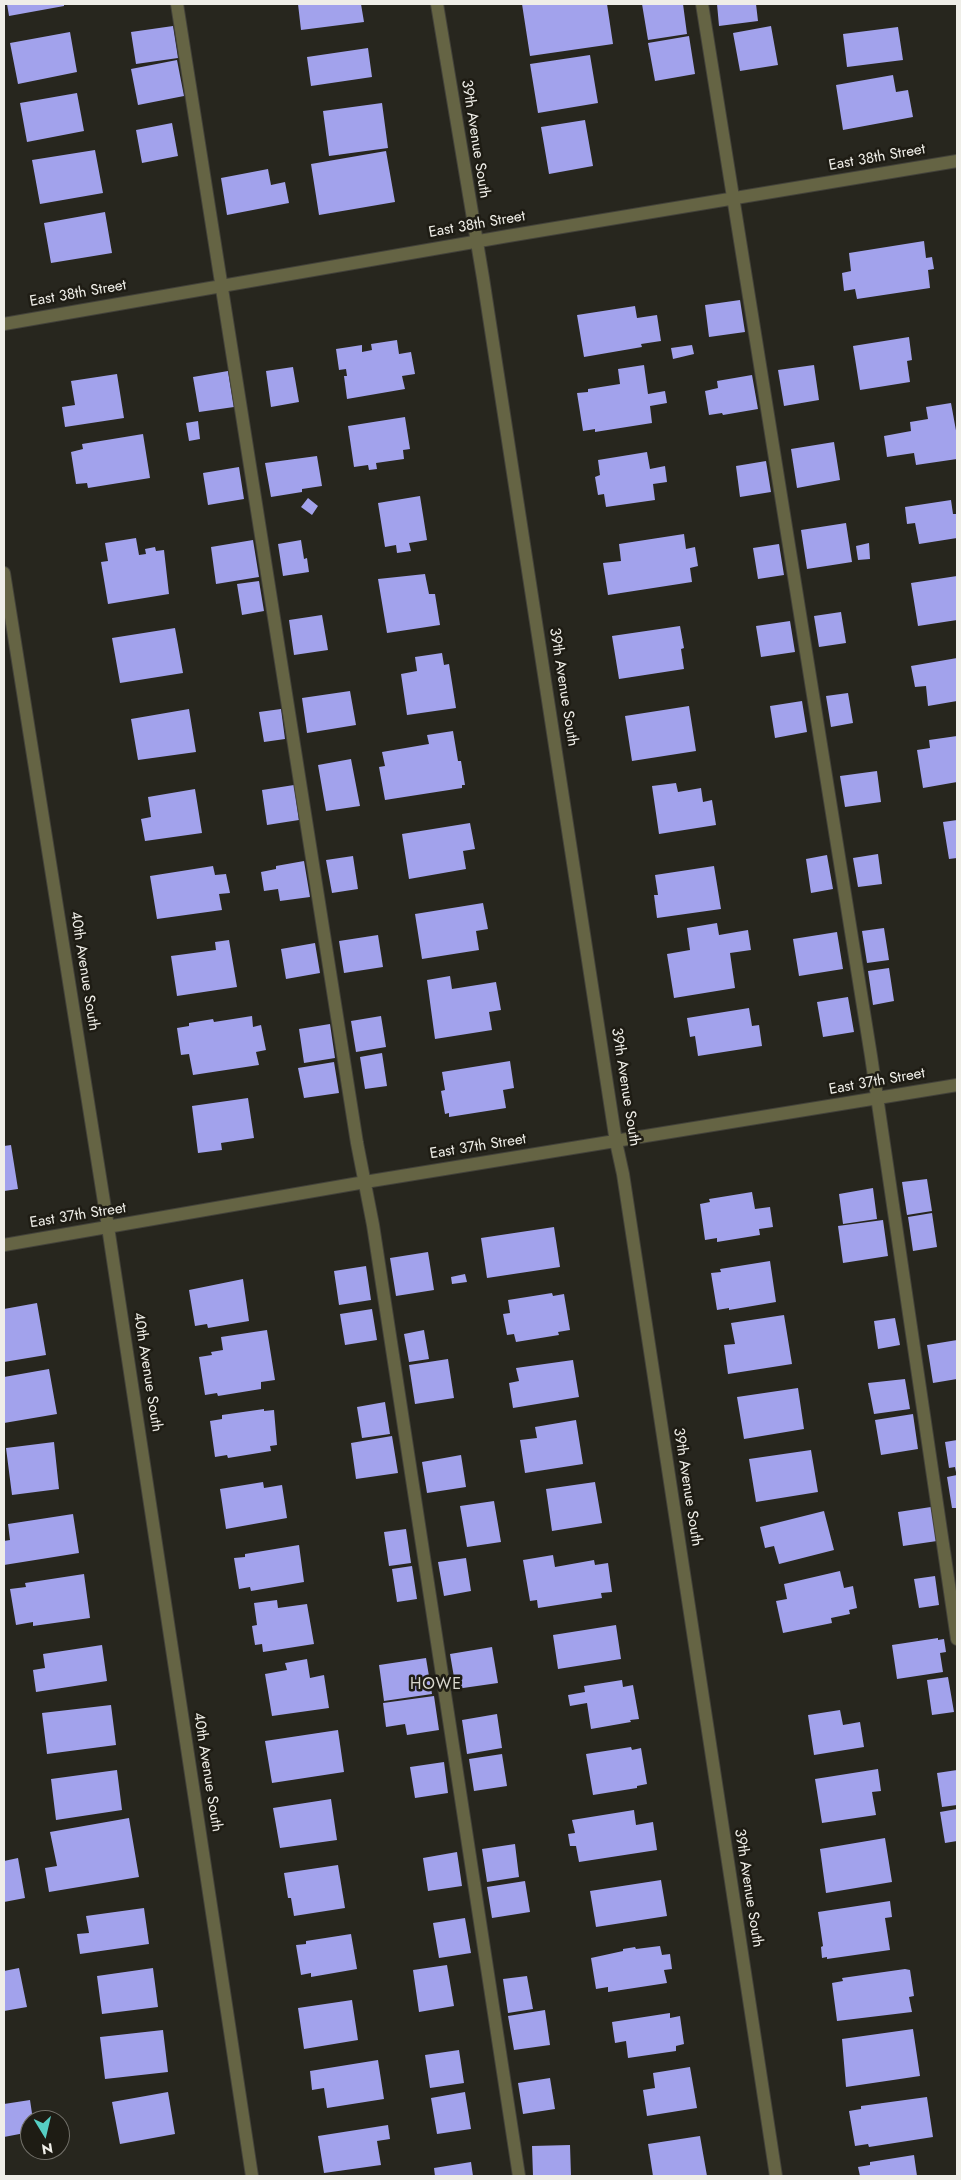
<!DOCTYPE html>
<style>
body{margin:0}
#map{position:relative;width:961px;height:2180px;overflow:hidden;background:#27261e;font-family:Jost,sans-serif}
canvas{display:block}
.frame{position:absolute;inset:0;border:5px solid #efeee8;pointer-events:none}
.north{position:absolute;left:20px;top:2110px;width:50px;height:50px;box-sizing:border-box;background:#1e1c14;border:1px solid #727069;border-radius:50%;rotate:171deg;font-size:14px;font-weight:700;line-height:20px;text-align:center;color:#efeee8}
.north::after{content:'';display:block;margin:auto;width:18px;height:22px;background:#56cec4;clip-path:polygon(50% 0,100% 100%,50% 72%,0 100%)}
</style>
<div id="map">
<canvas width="961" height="2180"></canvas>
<div class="frame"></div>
<div class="north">N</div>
</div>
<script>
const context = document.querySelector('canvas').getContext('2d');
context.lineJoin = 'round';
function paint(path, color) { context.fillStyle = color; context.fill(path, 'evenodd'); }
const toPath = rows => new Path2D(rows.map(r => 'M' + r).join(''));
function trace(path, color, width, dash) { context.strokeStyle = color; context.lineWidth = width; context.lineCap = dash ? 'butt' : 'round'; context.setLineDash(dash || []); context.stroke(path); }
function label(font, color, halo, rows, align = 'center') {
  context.font = font + ' Jost,sans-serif'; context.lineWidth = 5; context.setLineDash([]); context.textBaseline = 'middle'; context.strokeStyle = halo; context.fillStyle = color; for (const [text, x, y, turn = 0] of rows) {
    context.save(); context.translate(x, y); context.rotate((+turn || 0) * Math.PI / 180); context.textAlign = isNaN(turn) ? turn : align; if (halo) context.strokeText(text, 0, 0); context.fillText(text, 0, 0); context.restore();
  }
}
const building = toPath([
 [7,4,64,4,64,6,9,16],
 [298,4,361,4,364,22,301,30],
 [522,4,607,4,613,44,530,56],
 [642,4,683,4,687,34,648,40],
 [717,4,756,4,758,21,719,26],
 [173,26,178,58,136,64,131,32],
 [771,26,778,65,740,71,733,33],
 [898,27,903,60,847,67,843,34],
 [70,32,77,72,18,84,10,43],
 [689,36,695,74,655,81,648,43],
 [368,48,372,77,311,86,307,57],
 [590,55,598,103,538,113,530,64],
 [177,60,184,96,138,105,131,69],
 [893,75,896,92,908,90,913,117,843,130,836,85],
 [77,93,84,131,27,142,20,103],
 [382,103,388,148,329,156,323,111],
 [585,120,593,166,549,174,541,127],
 [172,123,178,156,142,163,136,130],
 [95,150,103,193,40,204,32,160],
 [386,151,395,202,319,215,311,164],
 [268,169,271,185,285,182,289,203,227,215,221,178],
 [105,212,112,253,51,263,44,223],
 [924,241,926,258,932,257,934,269,928,270,930,288,857,299,855,289,844,291,842,273,851,271,849,253],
 [740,300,745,332,709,337,705,305],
 [635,306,637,318,657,315,661,341,641,344,642,347,584,357,577,315],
 [909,337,912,360,907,361,910,382,860,390,853,346],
 [397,340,399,354,411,352,415,374,402,376,405,389,347,399,344,376,347,376,346,369,339,370,336,349,362,345,362,352,372,350,371,344],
 [692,345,694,354,673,359,671,348],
 [644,365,648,394,665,391,667,403,650,406,652,423,595,432,595,429,583,431,577,393,588,392,588,389,620,384,618,369],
 [814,365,819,400,784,406,778,370],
 [293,367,299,402,271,407,266,371],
 [228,371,234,407,199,412,193,377],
 [117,374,124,418,65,427,62,407,75,405,71,381],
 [752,375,758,409,723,415,722,413,709,415,705,391,718,388,717,381],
 [951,403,957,436,957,459,916,465,914,453,887,457,884,436,911,431,910,422,928,419,926,407],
 [405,417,410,449,403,450,404,459,376,463,377,469,369,470,368,465,354,467,348,426],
 [198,421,200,439,189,441,186,423],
 [143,434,150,478,88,488,87,483,76,484,71,452,83,449,82,444],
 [834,442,840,480,797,488,791,449],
 [647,452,650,469,665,466,667,482,653,484,655,500,606,507,604,494,598,495,595,477,600,475,598,460],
 [317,456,322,486,302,489,302,492,271,497,265,463],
 [766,461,771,492,740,497,736,466],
 [239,467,244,499,208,505,203,473],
 [420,496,427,540,409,543,411,551,397,553,396,545,385,547,378,503],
 [308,498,318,506,312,515,301,507],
 [951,500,953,514,957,514,957,538,919,544,915,523,907,524,905,507],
 [846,523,852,562,807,569,801,530],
 [684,534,686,549,695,547,698,566,690,568,692,582,608,595,603,563,621,561,619,544],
 [136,538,139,555,146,554,145,549,155,547,156,551,164,550,169,594,108,604,101,562,108,561,105,543],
 [253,540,259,577,216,584,211,547],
 [301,540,304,559,307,558,309,572,283,576,278,544],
 [869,543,870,559,858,560,856,546],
 [779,544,784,575,758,579,753,548],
 [425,574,429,594,435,594,440,625,387,633,378,579],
 [957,576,957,620,918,626,911,583],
 [259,581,264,611,242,615,237,584],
 [841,612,846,643,819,647,814,616],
 [322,615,328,650,294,655,289,620],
 [790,621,795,652,761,657,756,626],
 [680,626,684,648,681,649,684,669,619,679,612,636],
 [175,628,183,673,120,683,112,638],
 [442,653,444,665,449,664,456,708,407,715,401,674,417,671,415,657],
 [957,658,957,701,928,706,926,686,915,687,911,666],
 [350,691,356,725,307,733,302,698],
 [848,693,853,723,831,727,826,696],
 [802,701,807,732,775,738,770,706],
 [689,706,696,751,632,761,625,716],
 [189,709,196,752,138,760,131,719],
 [281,709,285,739,264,742,259,712],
 [453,731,458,761,461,761,465,785,462,785,462,788,385,800,379,767,385,766,382,752,429,744,427,735],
 [957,736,957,782,923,788,917,750,930,748,929,740],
 [351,759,360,806,326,811,318,765],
 [877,771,881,802,845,807,840,776],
 [676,783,678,792,701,788,703,802,712,800,716,825,659,834,652,786],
 [294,785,299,820,267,825,262,790],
 [195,789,202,833,145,841,141,819,151,817,148,797],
 [957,820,957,858,949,859,943,822],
 [470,823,475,849,463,851,466,869,409,879,402,834],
 [878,854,882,884,858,887,853,858],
 [827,855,833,889,811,893,806,859],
 [353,856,358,889,332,893,326,860],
 [304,861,310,897,280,901,278,889,264,891,261,872,276,869,276,866],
 [213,866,215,875,226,874,230,893,219,894,222,910,157,919,150,876],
 [714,866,721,909,657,918,654,895,658,895,655,875],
 [483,903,488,929,476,931,479,950,422,959,415,914],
 [717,923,719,935,748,930,751,950,730,953,735,988,674,998,667,954,690,950,687,928],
 [884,928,889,960,867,963,862,931],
 [837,932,843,969,799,976,793,939],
 [378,935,383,967,344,973,339,941],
 [229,940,237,987,177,996,171,956,216,950,215,942],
 [315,943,320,973,286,979,281,949],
 [889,968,894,1001,873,1005,868,971],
 [450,976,452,989,496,982,501,1010,489,1012,492,1030,435,1039,427,980],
 [848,997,854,1032,823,1037,817,1002],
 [749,1008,752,1026,759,1025,762,1046,698,1056,695,1036,690,1037,687,1018],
 [252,1016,253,1027,261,1025,266,1050,256,1052,259,1065,193,1075,189,1054,181,1055,177,1028,189,1026,189,1023,213,1019,214,1022],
 [381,1016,386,1047,356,1052,351,1021],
 [330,1024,335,1058,304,1063,299,1029],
 [382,1053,387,1086,365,1089,360,1057],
 [510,1061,514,1088,503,1090,506,1108,449,1117,449,1113,445,1114,441,1091,445,1090,442,1072],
 [334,1062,339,1093,304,1098,298,1068],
 [248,1098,254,1138,221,1143,222,1150,198,1153,192,1106],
 [11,1145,18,1189,4,1191,4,1146],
 [927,1179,932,1211,907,1215,902,1182],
 [873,1188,877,1219,843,1224,839,1194],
 [752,1192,755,1209,770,1207,773,1227,759,1229,760,1235,717,1242,717,1238,705,1240,700,1204,710,1202,709,1199],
 [932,1213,937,1247,913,1251,908,1217],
 [883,1220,888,1256,843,1263,838,1226],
 [554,1227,560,1267,487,1278,481,1238],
 [428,1252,434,1290,396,1296,390,1258],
 [770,1261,776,1302,729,1310,729,1308,717,1310,711,1273,721,1272,720,1269],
 [366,1266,371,1300,339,1305,334,1271],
 [465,1274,467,1282,452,1284,451,1277],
 [243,1279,249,1321,208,1328,207,1324,195,1326,189,1290],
 [552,1293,553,1296,564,1294,570,1330,558,1332,559,1335,516,1342,514,1334,507,1335,503,1314,510,1313,508,1300],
 [37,1303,46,1355,4,1362,4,1309],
 [372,1309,377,1340,345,1345,340,1314],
 [784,1315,792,1364,728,1374,724,1345,735,1344,731,1323],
 [895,1318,900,1345,878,1349,874,1321],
 [267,1330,275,1380,261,1382,261,1389,218,1396,217,1393,205,1395,199,1357,212,1355,211,1352,223,1350,221,1337],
 [424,1330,429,1359,409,1362,404,1334],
 [957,1340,957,1379,933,1383,927,1345],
 [448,1359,454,1398,415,1404,409,1365],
 [573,1360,579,1397,513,1408,509,1383,519,1381,516,1368],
 [49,1369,57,1414,4,1423,4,1377],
 [905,1379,910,1409,874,1414,868,1383],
 [798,1388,804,1429,744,1439,737,1397],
 [385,1402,390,1434,362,1438,357,1407],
 [264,1409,264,1411,274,1410,277,1445,270,1446,271,1451,228,1458,227,1455,215,1457,210,1421,222,1419,222,1415],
 [913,1414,918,1449,881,1455,875,1420],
 [576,1420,583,1464,525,1473,520,1440,537,1438,535,1427],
 [392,1436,398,1473,356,1479,351,1443],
 [957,1440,957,1472,956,1472,955,1467,949,1468,945,1442],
 [54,1442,59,1489,12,1495,6,1448],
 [811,1450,818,1492,756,1502,749,1459],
 [461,1455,466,1487,427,1493,422,1462],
 [957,1475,957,1508,952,1508,947,1477],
 [263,1482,264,1488,282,1485,287,1518,226,1529,220,1489],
 [595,1482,602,1523,552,1531,546,1489],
 [494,1501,501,1542,467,1547,460,1506],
 [931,1507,937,1541,903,1546,898,1512],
 [824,1511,834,1550,779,1564,774,1546,765,1548,760,1527],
 [73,1514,79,1553,4,1565,4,1541,10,1540,8,1524],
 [406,1529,411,1563,389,1566,384,1532],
 [299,1545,304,1582,251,1591,250,1587,239,1589,234,1558,245,1557,245,1554],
 [553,1555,555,1567,594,1560,595,1565,608,1563,612,1592,601,1593,602,1598,538,1608,537,1600,530,1601,523,1560],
 [466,1558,471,1591,444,1596,438,1562],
 [412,1566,417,1599,397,1602,392,1569],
 [840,1571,844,1588,853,1586,857,1608,849,1610,850,1614,831,1618,832,1623,783,1633,776,1601,787,1599,784,1584],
 [84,1574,90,1618,33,1626,33,1622,16,1625,10,1589,26,1587,25,1583],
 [935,1576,939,1605,919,1608,914,1579],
 [277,1600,278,1608,307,1604,314,1644,263,1652,262,1644,255,1645,252,1626,257,1625,254,1603],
 [616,1625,621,1659,558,1669,553,1635],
 [938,1638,938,1640,944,1639,946,1652,940,1653,943,1672,897,1679,892,1645],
 [102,1645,107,1681,36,1692,33,1670,45,1668,43,1654],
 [492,1647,498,1683,456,1689,450,1654],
 [426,1658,432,1694,384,1701,379,1665],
 [307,1659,310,1678,324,1675,329,1708,272,1716,265,1674,287,1670,285,1663],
 [948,1677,954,1712,932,1715,927,1680],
 [622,1680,623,1687,633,1685,639,1719,630,1720,631,1722,591,1729,587,1703,570,1706,568,1695,585,1692,584,1686],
 [434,1696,439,1730,407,1735,405,1724,386,1727,383,1703],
 [111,1705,116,1745,47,1754,42,1713],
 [840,1710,843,1725,860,1722,864,1747,814,1755,808,1715],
 [497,1714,502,1748,467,1754,462,1720],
 [338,1730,344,1772,272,1783,265,1741],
 [631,1747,632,1750,641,1748,647,1784,637,1786,637,1788,593,1795,586,1754],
 [502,1754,507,1786,474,1791,469,1759],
 [444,1762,448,1793,415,1798,410,1767],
 [878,1769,881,1791,872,1792,876,1815,822,1823,815,1779],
 [117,1770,122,1810,56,1820,51,1779],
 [957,1770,957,1805,942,1807,937,1773],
 [331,1799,337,1840,280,1848,273,1808],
 [957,1809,957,1841,945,1843,940,1812],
 [634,1810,636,1825,653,1822,657,1850,579,1862,576,1846,570,1846,568,1834,575,1833,572,1820],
 [129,1818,139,1877,49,1892,45,1868,57,1866,50,1832],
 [885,1838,892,1882,826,1893,820,1849],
 [515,1844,519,1877,487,1882,482,1849],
 [457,1852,462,1886,428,1891,423,1858],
 [18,1858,25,1898,4,1902,4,1861],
 [338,1865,345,1908,294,1916,291,1898,288,1898,284,1873],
 [661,1880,667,1916,596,1927,590,1891],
 [525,1881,530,1912,492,1918,487,1887],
 [890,1901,892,1917,885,1918,890,1950,827,1959,827,1957,822,1958,821,1947,823,1946,818,1912],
 [144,1908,149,1944,80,1954,77,1934,89,1933,86,1916],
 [465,1918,471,1953,439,1958,433,1923],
 [351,1934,357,1969,311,1977,311,1973,301,1975,296,1945,306,1944,306,1941],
 [660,1946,662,1955,670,1954,672,1969,664,1970,667,1983,608,1992,608,1987,596,1989,591,1958,623,1951,623,1949,635,1947,636,1949],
 [447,1965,454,2006,419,2012,413,1970],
 [19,1968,27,2007,4,2011,4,1971],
 [153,1968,158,2007,102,2014,97,1976],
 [905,1969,910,1970,914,1996,909,1997,912,2012,837,2021,832,1983,843,1981,842,1978],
 [527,1976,533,2009,508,2013,503,1979],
 [352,2000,358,2040,304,2049,298,2008],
 [545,2010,550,2045,514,2050,508,2016],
 [670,2013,670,2018,680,2016,684,2044,676,2046,676,2051,628,2058,626,2041,615,2043,612,2022],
 [913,2029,920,2076,846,2087,842,2039],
 [163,2030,168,2072,105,2079,100,2037],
 [459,2050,464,2083,430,2088,425,2055],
 [378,2060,384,2099,327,2108,324,2088,312,2090,310,2071],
 [690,2067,697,2108,647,2116,643,2090,655,2088,653,2073],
 [550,2078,555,2109,523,2114,518,2083],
 [168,2092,175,2134,120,2144,112,2102],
 [465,2092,471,2129,437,2134,431,2098],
 [927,2097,933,2137,869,2147,868,2144,855,2146,849,2111,861,2109,861,2106],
 [30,2100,33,2120,30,2120,30,2132,4,2137,4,2104],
 [388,2125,390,2139,377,2141,381,2165,324,2173,318,2136],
 [700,2136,707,2176,653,2176,648,2144],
 [570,2145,571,2176,533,2176,532,2146],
 [914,2155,917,2176,860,2176,858,2167,870,2165,870,2162],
 [471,2162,473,2176,435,2176,434,2168]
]);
const minor = toPath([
 [177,4,357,1143,373,1225,519,2176],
 [437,4,483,278,616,1142,623,1174,776,2176],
 [702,4,871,1056,957,1639],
 [4,324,508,236,957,161],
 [4,573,108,1227,252,2176],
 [4,1245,365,1182,957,1085]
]);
const streetNames = [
 ["39th Avenue South",475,139,81],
 ["East 38th Street",877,158,-10],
 ["East 38th Street",477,225,-10],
 ["East 38th Street",78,294,-10],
 ["39th Avenue South",563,687,81],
 ["40th Avenue South",84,971,81],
 ["East 37th Street",877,1082,-10],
 ["39th Avenue South",625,1087,81],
 ["East 37th Street",478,1147,-9],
 ["East 37th Street",78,1216,-9],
 ["40th Avenue South",147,1372,81],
 ["39th Avenue South",687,1487,81],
 ["40th Avenue South",207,1772,81],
 ["39th Avenue South",748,1888,81]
];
const neighbourhoodNames = [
 ["HOWE",436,1685]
];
paint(building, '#a2a2ec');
trace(minor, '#43423a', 14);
trace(minor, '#656444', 12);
label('15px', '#efeee8', '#1e1c14', streetNames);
context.letterSpacing = '1px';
label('16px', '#dad8ce', '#1e1c14', neighbourhoodNames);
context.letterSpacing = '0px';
</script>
